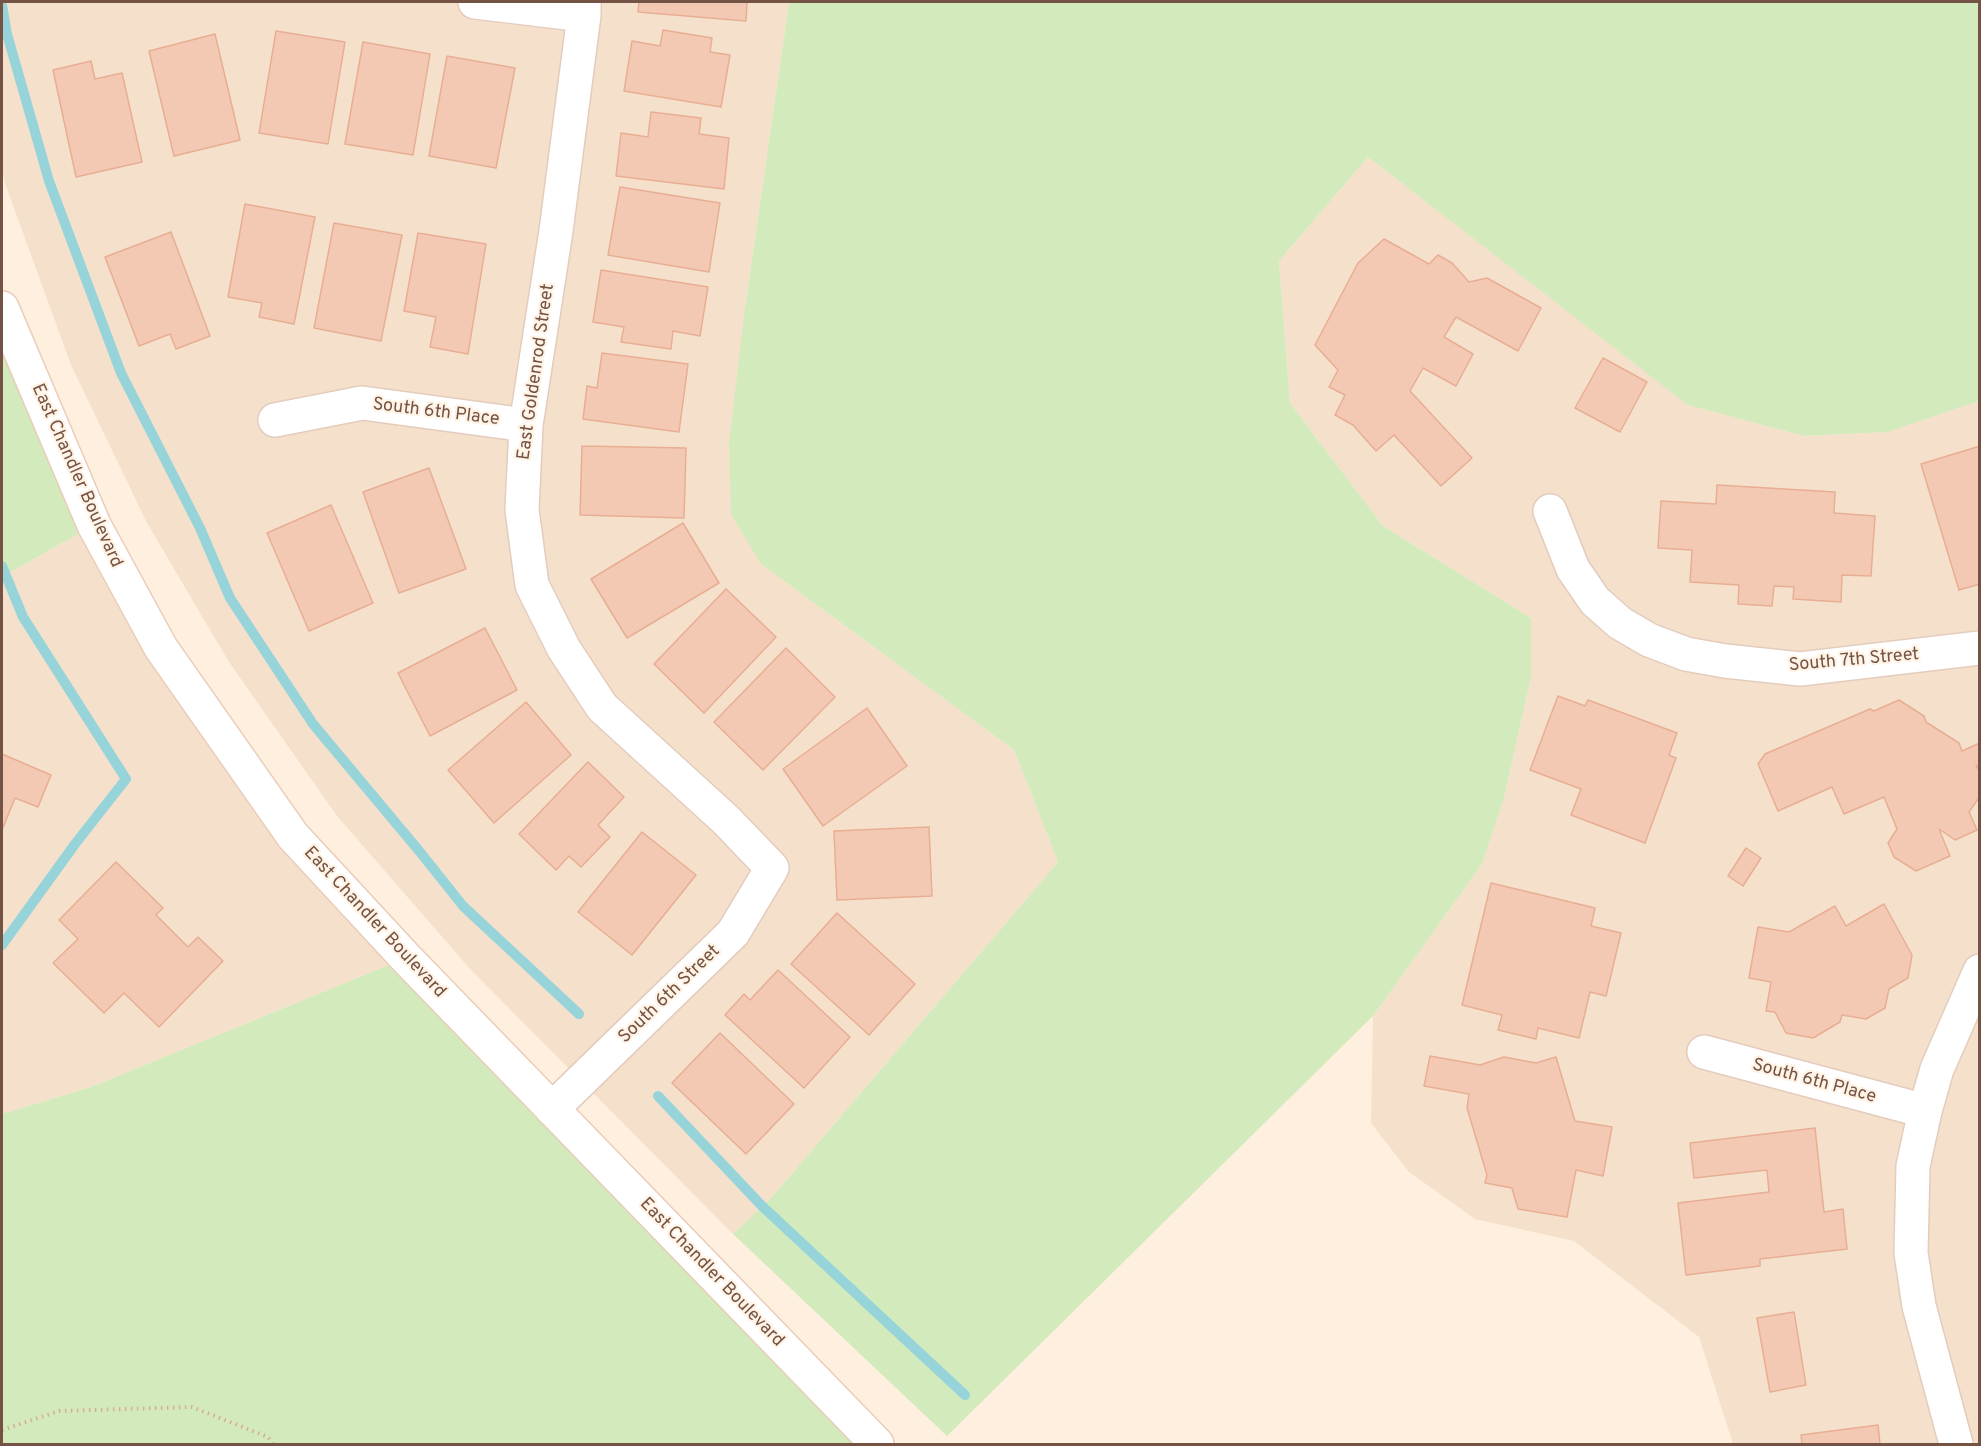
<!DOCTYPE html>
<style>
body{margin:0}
#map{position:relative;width:1981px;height:1446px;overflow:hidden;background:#feefde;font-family:Overpass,sans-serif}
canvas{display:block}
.frame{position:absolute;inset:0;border:3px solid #745345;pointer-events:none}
</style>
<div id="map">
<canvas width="1981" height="1446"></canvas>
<div class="frame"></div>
</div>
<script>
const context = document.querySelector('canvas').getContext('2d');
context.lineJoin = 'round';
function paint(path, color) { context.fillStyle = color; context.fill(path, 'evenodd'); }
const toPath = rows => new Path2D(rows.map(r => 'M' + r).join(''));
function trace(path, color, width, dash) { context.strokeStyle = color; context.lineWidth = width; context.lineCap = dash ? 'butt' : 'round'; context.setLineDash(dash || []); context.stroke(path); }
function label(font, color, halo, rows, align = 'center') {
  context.font = font + ' Overpass,sans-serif'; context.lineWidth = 4.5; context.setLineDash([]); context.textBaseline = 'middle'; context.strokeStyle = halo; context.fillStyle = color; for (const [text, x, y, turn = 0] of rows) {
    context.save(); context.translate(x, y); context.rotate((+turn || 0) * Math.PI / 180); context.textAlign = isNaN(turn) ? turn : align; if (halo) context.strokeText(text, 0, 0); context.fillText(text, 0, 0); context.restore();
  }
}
const residential = toPath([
 [2,2,789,2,745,308,761,564,1014,750,1058,862,772,1197,733,1234,471,970,337,816,229,662,147,523,71,365,6,186,2,172],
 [1368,157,1689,405,1804,436,1888,432,1979,401,1979,1444,1733,1444,1699,1337,1574,1241,1475,1219,1409,1172,1371,1123,1373,1016,1482,864,1504,798,1531,677,1531,618,1383,526,1290,403,1279,261],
 [94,525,161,648,406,958,91,1087,2,1114,2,577]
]);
const green = toPath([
 [789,2,1979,2,1979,401,1888,432,1804,436,1688,405,1368,157,1279,261,1290,403,1383,526,1531,618,1531,677,1504,798,1482,864,1373,1016,947,1436,733,1234,772,1197,1058,862,1014,750,761,564,731,514,729,443,745,308],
 [2,308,94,525,2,577],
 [406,958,877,1444,2,1444,2,1114,91,1087]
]);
const stream = toPath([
 [2,5,7,34,49,181,121,373,200,528,230,598,313,724,420,852,463,906,579,1014],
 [2,566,23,617,126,779,75,844,2,945],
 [658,1096,762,1206,965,1395]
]);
const building = toPath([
 [639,2,747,2,746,21,638,12,639,2],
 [663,30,712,38,710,52,730,55,721,107,624,91,632,41,660,46,663,30],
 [276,31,345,42,328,144,259,133,276,31],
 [215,34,240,140,174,156,149,51,215,34],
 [363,42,430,54,413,155,345,144,363,42],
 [447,56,515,68,496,168,429,156,447,56],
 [91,61,95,79,122,73,142,162,76,177,53,70,91,61],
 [651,112,701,118,699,134,729,138,724,189,616,176,621,133,648,137,651,112],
 [620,187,720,203,709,272,608,255,620,187],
 [245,204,315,217,294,324,259,317,262,303,228,297,245,204],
 [334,223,402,235,381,341,314,328,334,223],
 [171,232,210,336,176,349,170,334,139,346,105,257,171,232],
 [418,233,486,244,468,354,430,347,436,317,404,311,418,233],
 [1384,239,1429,264,1438,255,1452,263,1469,282,1487,278,1541,308,1518,351,1456,317,1444,337,1473,354,1456,386,1423,368,1410,391,1472,458,1441,486,1394,435,1376,451,1353,425,1335,415,1345,395,1329,387,1338,370,1315,345,1358,263,1384,239],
 [601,270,708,287,700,336,673,331,671,349,621,342,624,327,593,322,601,270],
 [602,353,688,364,679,432,583,419,587,386,597,388,602,353],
 [1603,358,1647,382,1620,432,1575,408,1603,358],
 [582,446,686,448,684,518,580,515,582,446],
 [1980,446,1980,584,1959,590,1921,464,1980,446],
 [429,468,466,569,399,593,363,492,429,468],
 [1717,485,1835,492,1834,513,1875,516,1871,576,1842,575,1841,602,1793,599,1794,587,1774,586,1772,606,1738,604,1739,585,1690,582,1692,550,1658,548,1661,501,1716,504,1717,485],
 [331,505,373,603,309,631,267,533,331,505],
 [683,523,719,583,627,638,591,579,683,523],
 [726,589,776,637,704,713,654,664,726,589],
 [485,628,517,690,430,736,398,673,485,628],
 [786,648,835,697,763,770,714,722,786,648],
 [1558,696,1585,706,1588,700,1677,733,1669,755,1676,758,1645,843,1571,815,1581,789,1530,770,1558,696],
 [1899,700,1924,716,1926,722,1959,743,1962,751,1980,743,1980,768,1976,765,1980,773,1980,796,1969,812,1977,830,1955,840,1939,829,1950,856,1916,871,1894,857,1888,843,1897,829,1884,797,1844,814,1832,787,1778,811,1758,764,1765,754,1870,709,1874,711,1899,700],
 [526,702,571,755,494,823,448,770,526,702],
 [867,708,907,766,823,826,783,769,867,708],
 [2,754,51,775,38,807,15,798,2,830,2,754],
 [588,762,624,797,598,825,610,837,581,867,569,856,556,870,519,834,588,762],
 [929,827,932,896,837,900,834,831,929,827],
 [642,832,696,875,632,955,578,912,642,832],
 [1746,848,1761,858,1743,886,1728,876,1746,848],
 [116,862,163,908,156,915,188,947,198,937,223,961,159,1027,124,993,104,1013,53,963,78,939,59,920,116,862],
 [1491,883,1595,908,1591,926,1621,933,1606,996,1590,992,1579,1038,1538,1028,1536,1039,1498,1030,1502,1015,1462,1005,1491,883],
 [1884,904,1912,955,1908,978,1889,989,1885,1008,1866,1019,1842,1015,1840,1022,1813,1038,1786,1033,1775,1012,1766,1011,1771,982,1749,978,1758,927,1789,932,1835,906,1846,926,1884,904],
 [837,913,915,984,869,1035,791,964,837,913],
 [778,970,850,1037,804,1088,725,1015,744,994,750,1000,778,970],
 [720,1033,794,1104,746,1154,672,1083,720,1033],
 [1430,1056,1480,1065,1504,1057,1536,1063,1556,1057,1575,1121,1612,1127,1603,1176,1576,1170,1567,1217,1518,1209,1512,1188,1485,1183,1487,1175,1467,1108,1469,1094,1424,1086,1430,1056],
 [1815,1128,1824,1212,1843,1209,1847,1249,1760,1259,1760,1266,1686,1275,1678,1203,1769,1192,1767,1170,1694,1178,1690,1143,1815,1128],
 [1794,1312,1806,1385,1770,1392,1757,1318,1794,1312],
 [1878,1425,1880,1444,1802,1444,1801,1435,1878,1425]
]);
const path = toPath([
 [2,1430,59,1411,192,1407,268,1437,273,1444]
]);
const street = toPath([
 [475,2,584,15],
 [275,420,362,403,526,425],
 [1550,511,1573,569,1595,601,1620,623,1649,640,1686,654,1725,661,1800,669,1980,648],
 [1704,1052,1925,1111],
 [552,1109,733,933,772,868,726,820,602,707,564,649,532,585,522,510,526,425,556,231,584,15,584,2],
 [1956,1444,1919,1306,1911,1253,1913,1166,1925,1111,1937,1069,1980,971]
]);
const secondary = toPath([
 [2,308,94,525,161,648,293,836,406,958,877,1444]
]);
const streetNames = [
 ["East Goldenrod Street",537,372,-82],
 ["South 6th Place",436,413,7],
 ["East Chandler Boulevard",76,476,66],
 ["South 7th Street",1854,661,-5],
 ["East Chandler Boulevard",374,923,47],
 ["South 6th Street",670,995,-44],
 ["South 6th Place",1814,1082,15],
 ["East Chandler Boulevard",711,1273,46]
];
paint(residential, '#f5e0cc');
paint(green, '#d3ebbc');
trace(stream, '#97d4da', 10);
paint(building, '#f4c9b4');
trace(building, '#e8ae93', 1.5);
trace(street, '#e4ccbd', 36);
trace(secondary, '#e9ccb9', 36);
trace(path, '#d9ac98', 4, [1.5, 4.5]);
trace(street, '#fff', 33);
trace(secondary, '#fff', 33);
label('18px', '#745345', '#fff3e5', streetNames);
</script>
